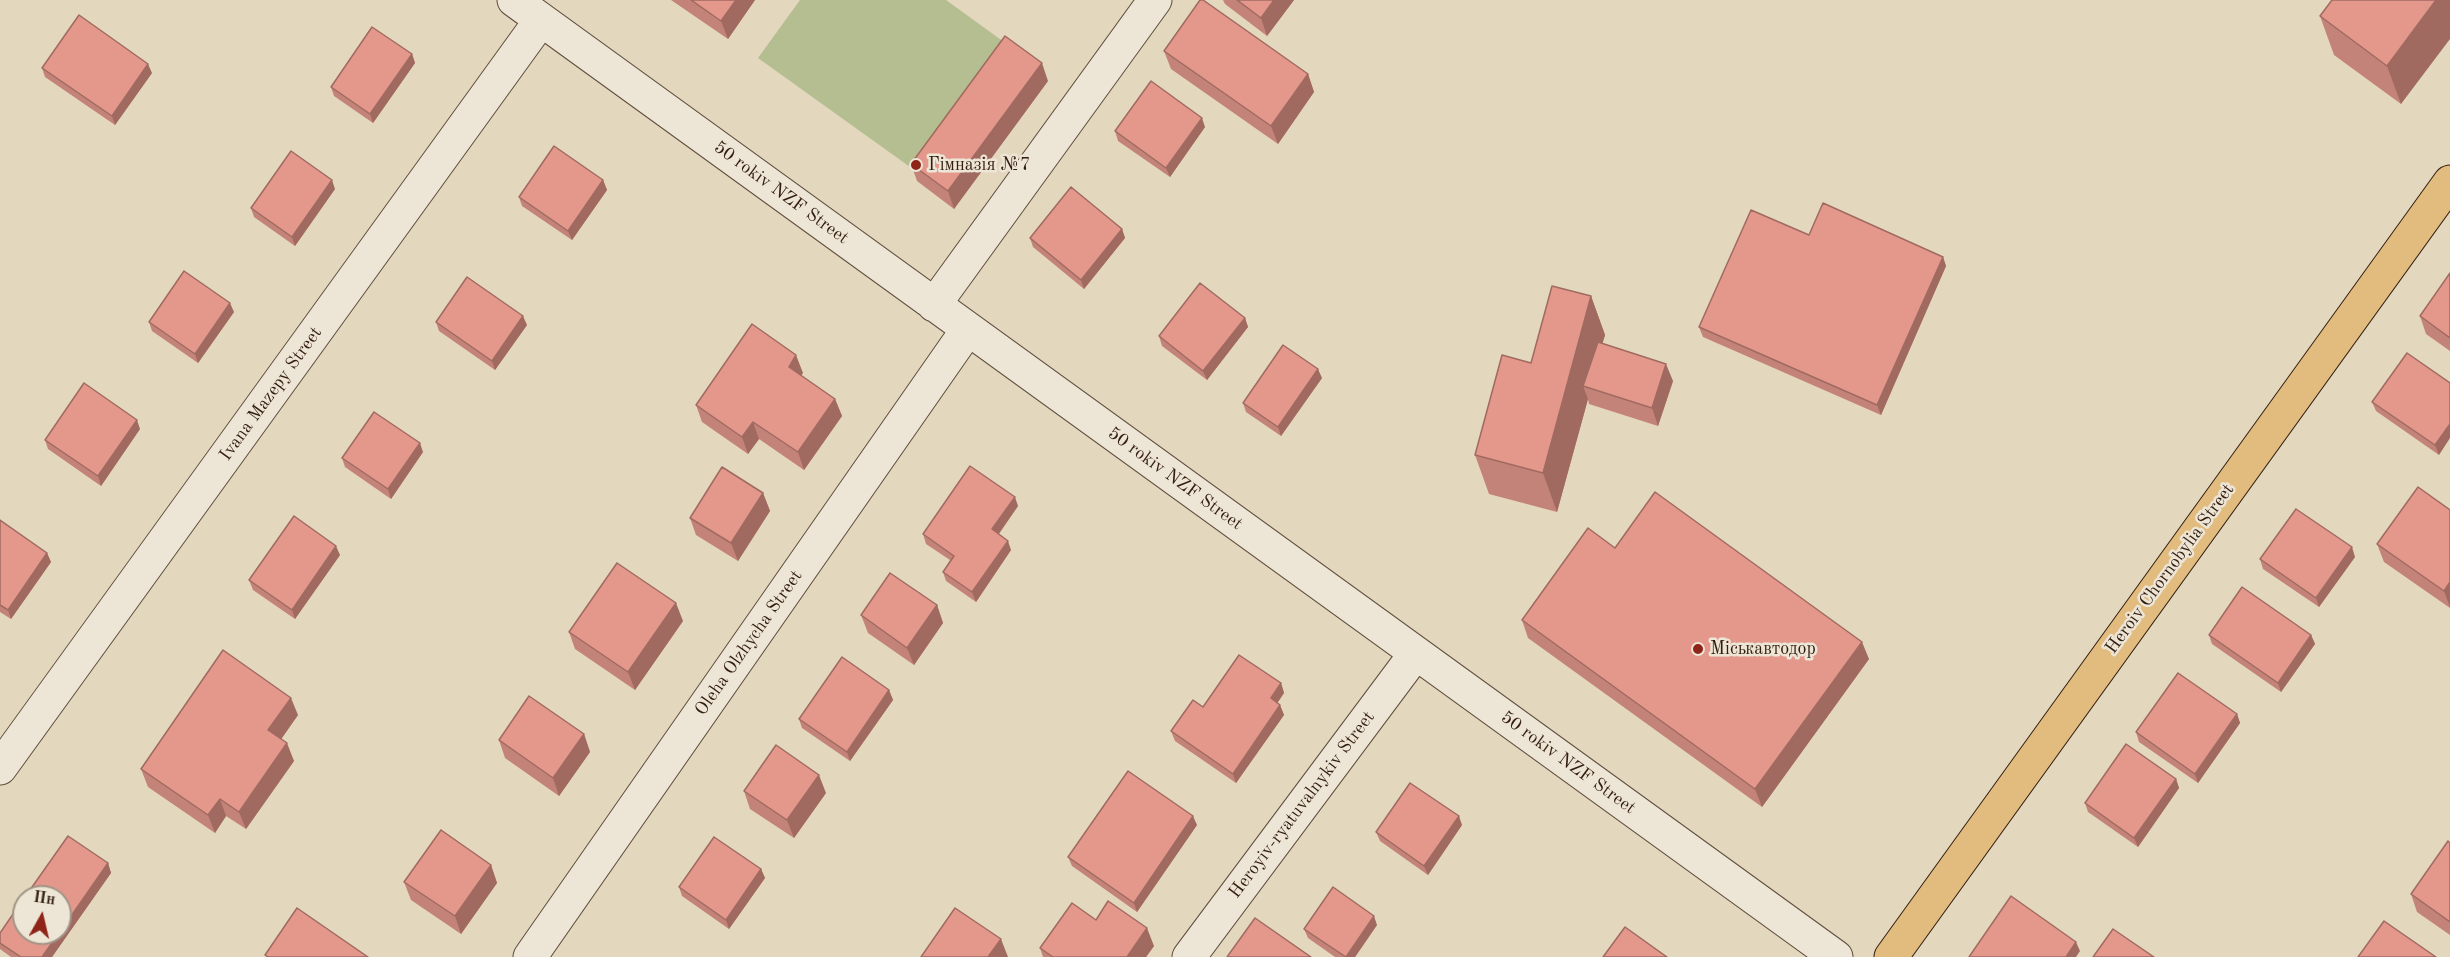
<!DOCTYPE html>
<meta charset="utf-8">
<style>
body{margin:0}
#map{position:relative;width:2450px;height:957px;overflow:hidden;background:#e3d7be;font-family:"Old Standard TT",serif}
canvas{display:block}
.north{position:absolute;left:12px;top:885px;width:60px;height:60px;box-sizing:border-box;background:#ede5d5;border:2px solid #a29586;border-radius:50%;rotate:8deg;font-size:16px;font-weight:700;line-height:24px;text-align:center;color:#321d10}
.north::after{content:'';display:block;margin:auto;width:21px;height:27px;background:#8f2418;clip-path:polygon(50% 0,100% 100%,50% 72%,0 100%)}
</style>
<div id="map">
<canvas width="2450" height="957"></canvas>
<div class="north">Пн</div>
</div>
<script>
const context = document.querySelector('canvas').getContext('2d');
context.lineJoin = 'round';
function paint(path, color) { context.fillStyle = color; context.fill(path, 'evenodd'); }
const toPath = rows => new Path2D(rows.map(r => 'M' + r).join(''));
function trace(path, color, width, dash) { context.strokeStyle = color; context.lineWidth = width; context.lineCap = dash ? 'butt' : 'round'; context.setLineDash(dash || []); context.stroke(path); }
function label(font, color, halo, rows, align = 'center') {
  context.font = font + ' "Old Standard TT",serif'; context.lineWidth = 5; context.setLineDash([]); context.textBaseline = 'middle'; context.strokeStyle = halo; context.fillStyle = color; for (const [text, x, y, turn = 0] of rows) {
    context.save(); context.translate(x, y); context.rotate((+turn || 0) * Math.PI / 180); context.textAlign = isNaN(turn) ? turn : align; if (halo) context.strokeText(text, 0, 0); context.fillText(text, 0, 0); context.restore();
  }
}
const green = toPath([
 [800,0,946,0,1004,42,910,167,758,58]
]);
const minor = toPath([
 [514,0,1836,957],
 [934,305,1155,0],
 [0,768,541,20],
 [530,957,968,329],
 [1189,957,1416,653]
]);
const primary = toPath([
 [1891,957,2450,182]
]);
const wall = toPath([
 [671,0,755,0,728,39],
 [1223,0,1294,0,1267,36,1225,4],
 [2450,0,2401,104,2334,55,2320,16],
 [1164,51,1308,74,1314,92,1278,144,1171,69],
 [412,54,415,63,373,123,334,96,331,87],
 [42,68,152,73,115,125,45,77],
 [1048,81,954,209,917,181,911,164],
 [1205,127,1170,177,1118,141,1115,131],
 [603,180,607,190,572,240,522,206,519,197],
 [335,189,295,246,254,217,251,208],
 [1122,229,1125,238,1084,289,1033,247,1030,238],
 [1809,235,1943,257,1946,266,1881,415,1703,337,1699,327],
 [2450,273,2450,351,2426,334,2420,316],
 [1591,296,1605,335,1602,343,1673,381,1658,426,1589,404,1588,399,1557,512,1489,494,1475,455,1531,363],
 [234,312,198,363,152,331,149,322],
 [1245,318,1248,327,1207,380,1162,346,1159,336],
 [436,322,527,325,495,370,439,331],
 [803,373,801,375,835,399,842,416,804,470,759,439,748,454,702,422,696,405],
 [1322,378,1281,436,1246,412,1243,403],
 [2450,383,2439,455,2376,411,2372,402],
 [140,429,101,486,48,449,45,440],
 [423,452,391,499,345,467,342,458],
 [763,493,770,511,738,561,696,535,690,518],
 [1018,506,999,534,1011,550,976,602,946,581,943,572,950,560,926,544,923,534],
 [2450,510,2450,608,2384,562,2377,544],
 [0,520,47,553,51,562,11,619,0,612],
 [1615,548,1869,659,1762,807,1528,638,1522,620],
 [340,555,295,619,253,590,249,580],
 [2355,557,2319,607,2263,569,2260,559],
 [937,605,943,623,914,665,868,633,861,615],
 [683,621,635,690,575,649,569,632],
 [2209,635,2311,635,2315,644,2281,692,2212,644],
 [1281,683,1284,693,1277,703,1280,705,1284,715,1236,783,1175,741,1171,731,1203,707],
 [889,690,893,700,850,761,802,728,799,719],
 [2237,714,2240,723,2198,783,2139,742,2136,732],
 [298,715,281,739,294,761,246,829,226,816,215,833,148,787,141,769],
 [584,734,590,752,559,796,505,758,499,740],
 [2176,779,2179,788,2138,847,2088,812,2085,803],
 [744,791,826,793,794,838,750,809],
 [1197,825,1137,912,1072,866,1068,857],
 [1462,825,1428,875,1380,841,1376,832],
 [2450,843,2450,935,2417,912,2411,894],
 [108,863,111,873,52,957,11,957,0,949,0,933],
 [491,865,497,883,461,934,411,900,404,882],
 [761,869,765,878,729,929,682,896,679,887],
 [1096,920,1154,946,1146,957,1043,957,1040,948],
 [1377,925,1355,957,1335,957,1308,938,1304,929]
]);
const shadedWall = toPath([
 [736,0,755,0,728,39,721,21],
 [1274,0,1294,0,1267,36,1261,18],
 [2436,0,2450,0,2450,39,2401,104,2387,66],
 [412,54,415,63,373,123,370,114],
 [1042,63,1048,81,954,209,948,191],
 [148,64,152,73,115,125,112,116],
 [1308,74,1314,92,1278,144,1271,126],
 [1202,118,1205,127,1170,177,1166,168],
 [332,180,335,189,295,246,292,237],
 [603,180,607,190,572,240,568,231],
 [1122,229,1125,238,1084,289,1081,280],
 [1943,257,1946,266,1881,415,1877,405],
 [1591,296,1605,335,1590,388,1583,386,1588,399,1557,512,1543,473],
 [230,303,234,312,198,363,195,354],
 [523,316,527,325,495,370,492,361],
 [1245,318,1248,327,1207,380,1203,371],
 [796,355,803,373,795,384,789,367],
 [1666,364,1673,381,1658,426,1652,408],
 [1318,369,1322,378,1281,436,1278,427],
 [835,399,842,416,804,470,798,452],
 [137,420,140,429,101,486,98,476],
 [753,422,759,439,748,454,742,437],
 [2450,424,2450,438,2439,455,2435,445],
 [420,443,423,452,391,499,388,489],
 [763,493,770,511,738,561,731,543],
 [1015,497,1018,506,995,539,992,529],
 [1008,541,1011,550,976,602,972,592],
 [336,546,340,555,295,619,292,610],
 [2352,547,2355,557,2319,607,2316,598],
 [47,553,51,562,11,619,8,610],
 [2450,582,2450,607,2444,591],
 [676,603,683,621,635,690,628,672],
 [937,605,943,623,914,665,907,648],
 [2311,635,2315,644,2281,692,2278,683],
 [1862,642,1869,659,1762,807,1755,789],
 [1281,683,1284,693,1274,708,1271,698],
 [889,690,893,700,850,761,847,752],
 [291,698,298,715,275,748,268,730],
 [1280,705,1284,715,1236,783,1233,774],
 [2237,714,2240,723,2198,783,2195,774],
 [584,734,590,752,559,796,553,778],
 [287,743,294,761,246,829,239,812],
 [819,775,826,793,794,838,787,820],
 [2176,779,2179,788,2138,847,2134,838],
 [220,799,226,816,215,833,208,815],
 [1193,816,1197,825,1137,912,1134,903],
 [1459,816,1462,825,1428,875,1424,866],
 [108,863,111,873,52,957,42,957],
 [491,865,497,883,461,934,455,916],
 [761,869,765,878,729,929,726,920],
 [1374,916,1377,925,1355,957,1346,957],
 [1147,928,1154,946,1146,957,1127,957],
 [1001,939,1008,957,988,957],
 [2076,942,2080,951,2076,957,2066,957]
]);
const building = toPath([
 [691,0,736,0,721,21,691,0],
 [1200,0,1203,0,1308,74,1271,126,1164,51,1200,0],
 [1237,0,1274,0,1261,18,1237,0],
 [2332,0,2436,0,2387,66,2320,16,2332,0],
 [79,15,148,64,112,116,42,68,79,15],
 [372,27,412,54,370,114,331,87,372,27],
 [1005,36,1042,63,948,191,911,164,1005,36],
 [1151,81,1202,118,1166,168,1115,131,1151,81],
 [554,146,603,180,568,231,519,197,554,146],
 [291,151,332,180,292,237,251,208,291,151],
 [1071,187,1122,229,1081,280,1030,238,1071,187],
 [1823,203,1943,257,1877,405,1699,327,1751,210,1809,235,1823,203],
 [184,271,230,303,195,354,149,322,184,271],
 [2450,273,2450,338,2420,316,2450,273],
 [467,277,523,316,492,361,436,322,467,277],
 [1200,283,1245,318,1203,371,1159,336,1200,283],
 [1552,286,1591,296,1543,473,1475,455,1502,355,1531,363,1552,286],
 [752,324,796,355,789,367,835,399,798,452,753,422,742,437,696,405,752,324],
 [1598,342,1666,364,1652,408,1583,386,1598,342],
 [1283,345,1318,369,1278,427,1243,403,1283,345],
 [2407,353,2450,383,2450,424,2435,445,2372,402,2407,353],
 [84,383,137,420,98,476,45,440,84,383],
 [374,412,420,443,388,489,342,458,374,412],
 [970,466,1015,497,992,529,1008,541,972,592,943,572,954,556,923,534,970,466],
 [722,467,763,493,731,543,690,518,722,467],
 [2418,487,2450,510,2450,582,2444,591,2377,544,2418,487],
 [1655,492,1862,642,1755,789,1522,620,1588,528,1615,548,1655,492],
 [2296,509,2352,547,2316,598,2260,559,2296,509],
 [294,516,336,546,292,610,249,580,294,516],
 [0,520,47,553,8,610,0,605,0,520],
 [617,563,676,603,628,672,569,632,617,563],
 [890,573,937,605,907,648,861,615,890,573],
 [2242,587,2311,635,2278,683,2209,635,2242,587],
 [223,650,291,698,268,730,287,743,239,812,220,799,208,815,141,769,223,650],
 [1239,655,1281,683,1271,698,1280,705,1233,774,1171,731,1193,700,1203,707,1239,655],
 [842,657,889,690,847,752,799,719,842,657],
 [2178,673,2237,714,2195,774,2136,732,2178,673],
 [529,696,584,734,553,778,499,740,529,696],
 [2126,744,2176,779,2134,838,2085,803,2126,744],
 [776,745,819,775,787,820,744,791,776,745],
 [1128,771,1193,816,1134,903,1068,857,1128,771],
 [1410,783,1459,816,1424,866,1376,832,1410,783],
 [441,830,491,865,455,916,404,882,441,830],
 [68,836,108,863,60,932,60,897,25,897,68,836],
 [714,837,761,869,726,920,679,887,714,837],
 [2448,841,2450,843,2450,922,2411,894,2448,841],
 [1333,887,1374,916,1346,957,1304,929,1333,887],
 [2011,896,2076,942,2066,957,1969,957,2011,896],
 [24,898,24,933,59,933,42,957,21,957,0,943,0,933,24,898],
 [1108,901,1147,928,1127,957,1053,957,1040,948,1072,903,1096,920,1108,901],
 [297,908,368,957,268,957,265,955,297,908],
 [955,908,1001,939,988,957,921,957,955,908],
 [1255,918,1311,957,1227,957,1255,918],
 [2384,921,2436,957,2358,957,2384,921],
 [1625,927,1667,957,1603,957,1625,927],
 [2113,929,2154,957,2093,957,2113,929]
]);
const markers = [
 [916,165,6,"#8f2418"],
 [1698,649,6,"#8f2418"]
];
const poiNames = [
 ["Гімназія №7",928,165],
 ["Міськавтодор",1710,649]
];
const streetNames = [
 ["50 rokiv NZF Street",781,193,36],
 ["Ivana Mazepy Street",271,394,-54],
 ["50 rokiv NZF Street",1175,479,36],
 ["Heroiv Chornobylia Street",2170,569,-54],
 ["Oleha Olzhycha Street",749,643,-55],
 ["50 rokiv NZF Street",1568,763,36],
 ["Heroyiv-ryatuvalnykiv Street",1302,805,-53]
];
paint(green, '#b4be91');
trace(minor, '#5e4c3c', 35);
trace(primary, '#321d10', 35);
trace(minor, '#ede5d5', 33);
trace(primary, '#e2bc7f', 33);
paint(wall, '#c48378');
paint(shadedWall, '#a06a61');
paint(building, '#e4988b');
trace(building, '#a06a61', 1.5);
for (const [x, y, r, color] of markers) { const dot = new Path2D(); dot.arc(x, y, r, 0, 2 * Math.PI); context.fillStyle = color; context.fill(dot); trace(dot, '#ede5d5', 2); }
label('18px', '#321d10', '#ede5d5', poiNames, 'left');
label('18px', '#321d10', '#ede5d5', streetNames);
</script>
